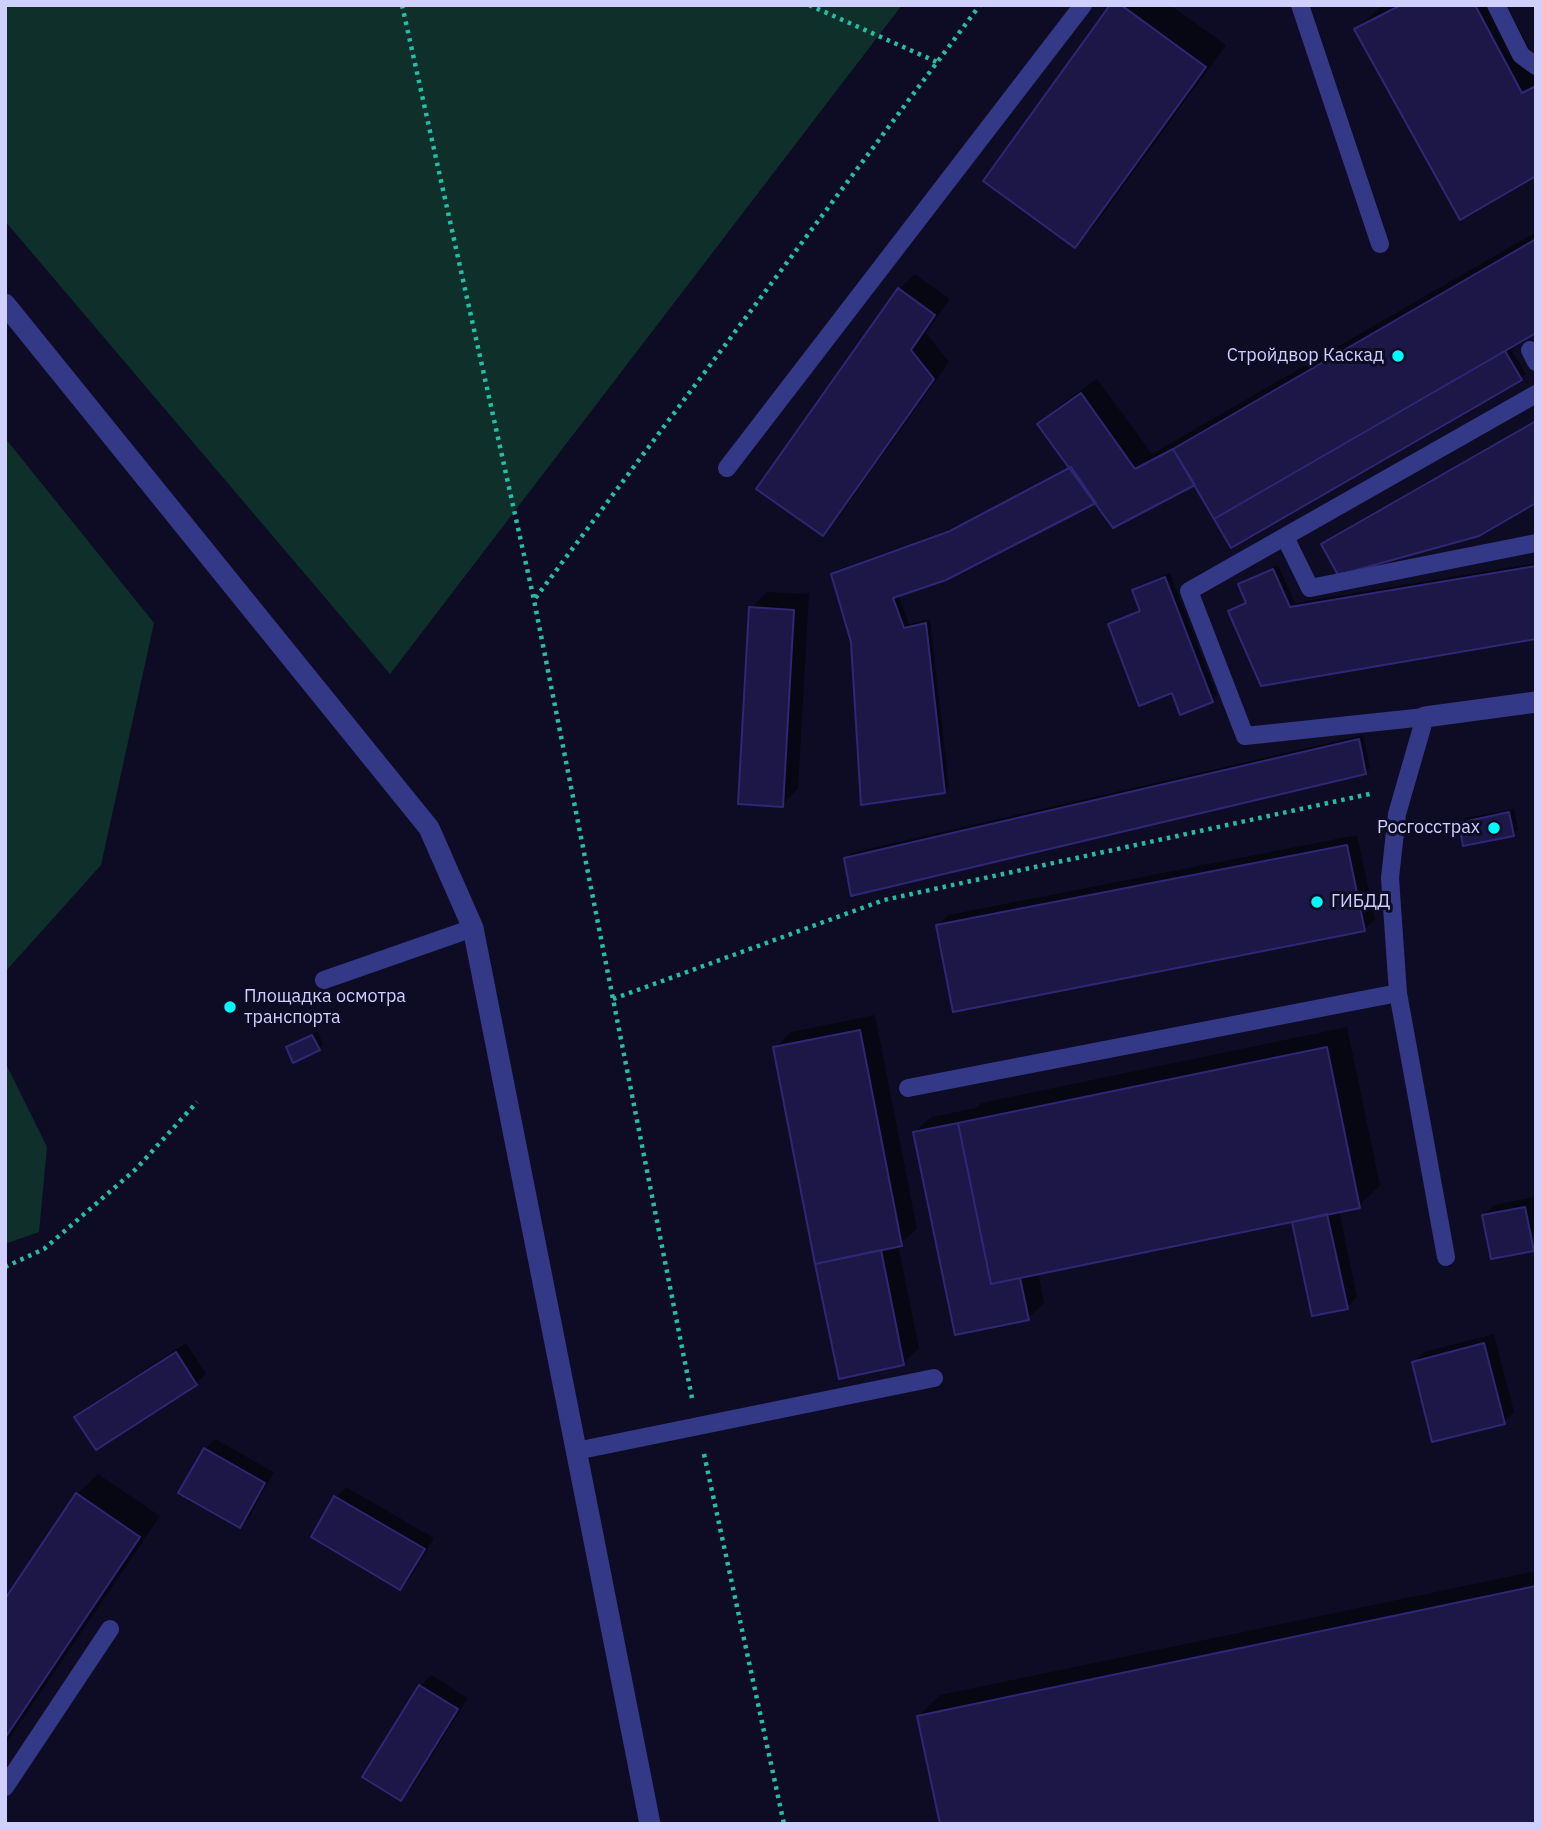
<!DOCTYPE html>
<meta charset="utf-8">
<style>
body{margin:0}
#map{position:relative;width:1541px;height:1829px;overflow:hidden;background:#0e0c24;font-family:"IBM Plex Sans",sans-serif}
canvas{display:block}
.frame{position:absolute;inset:0;border:7px solid #d0d0ff;pointer-events:none}
</style>
<div id="map">
<canvas width="1541" height="1829"></canvas>
<div class="frame"></div>
</div>
<script>
const context = document.querySelector('canvas').getContext('2d');
context.lineJoin = 'round';
function paint(path, color) { context.fillStyle = color; context.fill(path, 'evenodd'); }
const toPath = rows => new Path2D(rows.map(r => 'M' + r).join(''));
function trace(path, color, width, dash) { context.strokeStyle = color; context.lineWidth = width; context.lineCap = dash ? 'butt' : 'round'; context.setLineDash(dash || []); context.stroke(path); }
function label(font, color, halo, rows, align = 'center') {
  context.font = font + ' "IBM Plex Sans",sans-serif'; context.lineWidth = 6; context.setLineDash([]); context.textBaseline = 'middle'; context.strokeStyle = halo; context.fillStyle = color; for (const [text, x, y, turn = 0] of rows) {
    context.save(); context.translate(x, y); context.rotate((+turn || 0) * Math.PI / 180); context.textAlign = isNaN(turn) ? turn : align; if (halo) context.strokeText(text, 0, 0); context.fillText(text, 0, 0); context.restore();
  }
}
const green = toPath([
 [902,5,390,674,5,221,7,5],
 [5,438,154,623,101,865,5,972],
 [5,1062,47,1147,39,1232,5,1244]
]);
const shadow = toPath([
 [1112,5,1170,5,1226,45,1095,225,1074,246],
 [1383,5,1506,5,1536,60,1536,174,1356,29],
 [1536,232,1536,331,1509,346,1526,374,1231,546,1195,483,1096,501,898,595,909,624,930,619,949,787,944,792,852,642,833,575,837,570,956,527,1071,466,1040,424,1055,409,1097,379,1152,454],
 [915,274,950,299,926,333,949,362,838,518,823,534,899,289],
 [1536,563,1536,637,1230,611,1247,601,1240,585,1244,580,1278,565,1295,603],
 [1170,573,1217,695,1212,700,1173,691,1110,625,1141,609,1134,590,1139,585],
 [767,592,809,594,798,789,782,805,751,608],
 [1363,735,1370,768,1365,772,846,858,851,853],
 [1514,809,1518,829,1513,834,1461,823,1465,818],
 [1357,835,1375,919,1364,930,938,926,948,915],
 [875,1015,917,1229,898,1245,919,1348,903,1364,775,1048,791,1032],
 [1347,1027,1380,1185,1359,1206,1339,1210,1357,1297,1347,1307,1297,1219,1038,1272,1044,1303,1028,1318,915,1132,931,1117,976,1108,981,1103],
 [317,1031,323,1044,319,1049,288,1048],
 [1535,1197,1533,1249,1483,1216,1494,1205],
 [1494,1334,1514,1412,1504,1422,1414,1362,1424,1352],
 [186,1343,206,1374,195,1384,77,1418,87,1407],
 [215,1439,274,1472,250,1516,240,1526,205,1449],
 [98,1474,160,1516,5,1745,5,1602,77,1494],
 [346,1487,434,1538,411,1577,400,1588,336,1497],
 [1536,1571,1536,1824,919,1716,940,1695],
 [431,1675,468,1698,411,1789,400,1799,364,1776,420,1686]
]);
const building = toPath([
 [1110,5,1121,5,1206,67,1075,248,983,181,1110,5],
 [1401,5,1475,5,1522,93,1536,86,1536,176,1460,220,1354,29,1401,5],
 [1536,239,1536,333,1214,519,1173,449,1536,239],
 [898,288,935,315,911,350,934,379,823,536,756,489,898,288],
 [1505,351,1522,380,1231,548,1214,519,1505,351],
 [1081,393,1135,469,1173,449,1195,485,1113,528,1037,424,1081,393],
 [1536,421,1536,503,1479,536,1338,575,1321,544,1536,421],
 [1071,467,1096,503,946,580,893,598,904,628,926,623,945,793,861,805,851,642,831,574,950,531,1071,467],
 [1536,566,1536,639,1261,686,1228,611,1246,603,1238,584,1273,569,1290,607,1536,566],
 [1165,577,1213,702,1180,715,1172,693,1139,706,1108,624,1140,611,1132,590,1165,577],
 [749,607,794,610,783,807,738,804,749,607],
 [1359,739,1366,774,851,896,844,858,1359,739],
 [1509,812,1514,836,1463,846,1459,823,1509,812],
 [1347,845,1365,931,953,1012,936,925,1347,845],
 [860,1030,902,1246,815,1264,773,1047,860,1030],
 [312,1035,320,1050,293,1063,286,1047,312,1035],
 [1327,1047,1360,1208,991,1284,958,1123,1327,1047],
 [958,1123,991,1284,1020,1278,1029,1320,955,1335,913,1132,958,1123],
 [1525,1207,1534,1251,1491,1259,1482,1215,1525,1207],
 [1327,1214,1348,1309,1312,1316,1292,1222,1327,1214],
 [881,1250,904,1365,839,1379,815,1264,881,1250],
 [1484,1343,1505,1424,1432,1442,1412,1362,1484,1343],
 [176,1352,197,1385,96,1450,74,1417,176,1352],
 [204,1448,265,1483,240,1528,178,1493,204,1448],
 [76,1493,140,1537,5,1738,5,1599,76,1493],
 [334,1496,425,1549,400,1590,311,1537,334,1496],
 [1536,1586,1536,1824,940,1824,917,1716,1536,1586],
 [419,1685,458,1709,401,1801,362,1777,419,1685]
]);
const path = toPath([
 [402,5,534,600],
 [809,5,937,62],
 [613,999,884,900,1374,793],
 [5,1267,44,1249,136,1169,197,1102],
 [692,1398,534,600,980,5],
 [704,1454,784,1824]
]);
const lane = toPath([
 [1300,5,1380,244],
 [1496,5,1521,55,1536,66],
 [1530,350,1536,362],
 [727,468,1083,5],
 [1285,537,1310,588,1536,543],
 [324,980,473,928],
 [908,1088,1398,993],
 [1446,1257,1398,993,1390,878,1397,814,1425,717,1245,736,1189,591,1536,394],
 [576,1451,934,1378],
 [5,1787,110,1629]
]);
const street = toPath([
 [5,304,429,828,473,928,650,1824],
 [1425,717,1536,702]
]);
const markers = [
 [1398,356,7,"#00fafb"],
 [1494,828,7,"#00fafb"],
 [1317,902,7,"#00fafb"],
 [230,1007,7,"#00fafb"]
];
const poiNames = [
 ["Стройдвор Каскад",1384,356],
 ["Росгосстрах",1480,828],
 ["ГИБДД",1331,902,"left"],
 ["Площадка осмотра",244,997,"left"],
 ["транспорта",244,1018,"left"]
];
paint(green, '#0f2f2b');
paint(shadow, '#0007');
paint(building, '#1c1747');
trace(building, '#2f2775', 2);
trace(path, '#24bea6', 4.5, [3.5, 5]);
trace(lane, '#333887', 18);
trace(street, '#333887', 21);
for (const [x, y, r, color] of markers) { const dot = new Path2D(); dot.arc(x, y, r, 0, 2 * Math.PI); context.fillStyle = color; context.fill(dot); trace(dot, '#0e0c24', 2.5); }
label('18px', '#d0d0ff', '#0e0c24', poiNames, 'right');
</script>
